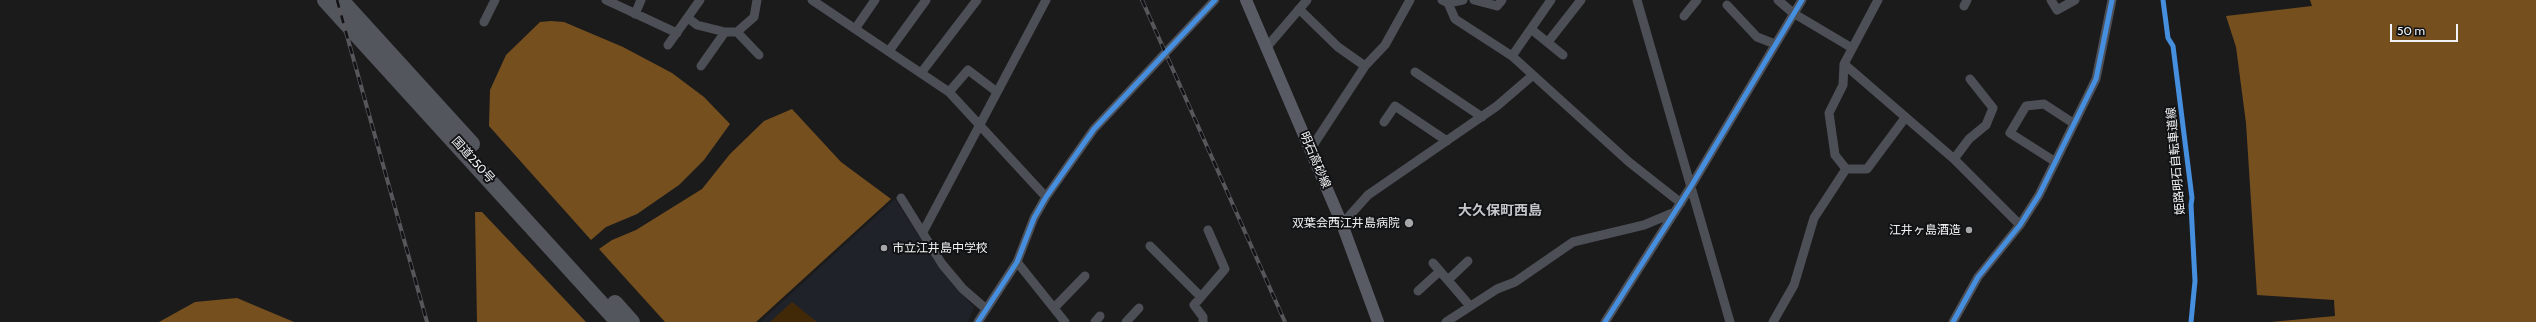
<!DOCTYPE html>
<meta charset="utf-8">
<style>
body{margin:0}
#map{position:relative;width:2536px;height:322px;overflow:hidden;background:#1b1b1c;font-family:Cabin,sans-serif}
canvas{display:block}
.scale{position:absolute;left:2390px;top:24px;width:68px;height:18px;box-sizing:border-box;border:2px solid #f1f2f3;border-top:0;padding-left:5px;font-size:12px;line-height:14px;white-space:nowrap;color:#f1f2f3;-webkit-text-stroke:3px #111214;paint-order:stroke}
</style>
<div id="map">
<canvas width="2536" height="322"></canvas>
<div class="scale">50 m</div>
</div>
<script>
const context = document.querySelector('canvas').getContext('2d');
context.lineJoin = 'round';
function paint(path, color) { context.fillStyle = color; context.fill(path, 'evenodd'); }
const toPath = rows => new Path2D(rows.map(r => 'M' + r).join(''));
function trace(path, color, width, dash) { context.strokeStyle = color; context.lineWidth = width; context.lineCap = dash ? 'butt' : 'round'; context.setLineDash(dash || []); context.stroke(path); }
function label(font, color, halo, rows, align = 'center') {
  context.font = font + ' Cabin,"Noto Sans JP",sans-serif'; context.lineWidth = 4; context.setLineDash([]); context.textBaseline = 'middle'; context.strokeStyle = halo; context.fillStyle = color; for (const [text, x, y, turn = 0] of rows) {
    context.save(); context.translate(x, y); context.rotate((+turn || 0) * Math.PI / 180); context.textAlign = isNaN(turn) ? turn : align; if (halo) context.strokeText(text, 0, 0); context.fillText(text, 0, 0); context.restore();
  }
}
const built = toPath([
 [895,199,938,266,974,307,968,322,760,322]
]);
const green = toPath([
 [792,302,817,322,770,322]
]);
const water = toPath([
 [2310,0,2536,0,2536,322,2271,322,2335,316,2334,300,2257,295,2246,123,2236,47,2226,16,2312,6],
 [551,21,564,22,623,47,672,73,704,97,730,124,704,160,679,185,637,214,606,227,591,240,489,126,490,90,506,55,540,22],
 [792,109,841,162,891,199,756,322,665,322,599,249,612,240,636,230,702,189,730,154,764,121],
 [475,212,482,212,586,322,477,322],
 [237,298,294,322,159,322,195,302]
]);
const street = toPath([
 [606,0,677,33],
 [812,0,949,92,1046,197],
 [1442,0,1448,3,1455,19,1512,56,1629,162,1681,203],
 [1474,0,1497,6,1502,0],
 [1637,0,1730,322],
 [1778,0,1793,13,1852,48],
 [1878,0,1844,64,1954,159,2020,225],
 [2051,0,2057,10,2075,0],
 [1448,3,1463,0],
 [1727,5,1757,37,1775,44],
 [1964,6,1967,0],
 [1299,9,1338,47,1365,66],
 [635,14,641,0],
 [1684,16,1697,0],
 [688,18,697,25,725,32,737,32,754,17,757,0],
 [484,22,495,0],
 [855,29,875,0],
 [1531,29,1563,55],
 [737,32,759,55],
 [1548,42,1581,0],
 [668,45,700,0],
 [1266,48,1307,0],
 [889,51,926,0],
 [1512,56,1551,0],
 [1844,64,1843,85,1829,113,1835,155,1846,169],
 [701,66,725,32],
 [1415,72,1482,117],
 [921,73,977,0],
 [949,92,968,70,997,92],
 [1384,122,1395,106,1447,141],
 [1310,150,1365,66,1385,45,1410,0],
 [1954,159,1969,139,1986,125,1993,108,1970,79],
 [2054,161,2010,133,2026,106,2044,104,2073,123],
 [901,198,942,264,963,289,985,308],
 [1342,224,1368,195,1497,106,1533,75],
 [923,232,1046,0],
 [1150,246,1201,297],
 [1017,262,1065,322],
 [1433,263,1470,306],
 [1448,280,1468,261],
 [1418,291,1440,271],
 [1054,308,1085,276],
 [978,322,1017,262,1034,218,1046,197,1094,129,1215,0],
 [1095,322,1100,316],
 [1126,322,1139,308],
 [1203,322,1203,317,1194,305,1225,269,1208,230],
 [1446,322,1497,289,1515,282,1573,242,1644,225,1675,212],
 [1605,322,1690,188,1802,0],
 [1773,322,1794,285,1814,218,1846,169,1867,169,1905,118],
 [1953,322,1978,277,2020,225,2039,195,2096,79,2112,0]
]);
const secondary = toPath([
 [1246,0,1342,224,1378,322]
]);
const highway = toPath([
 [325,0,618,322],
 [341,0,472,144],
 [615,303,632,322]
]);
const rail = toPath([
 [337,0,427,322],
 [1142,0,1285,322]
]);
const cycleway = toPath([
 [2163,0,2168,38,2173,46,2192,198,2191,205,2195,281,2191,322],
 [978,322,1017,262,1034,218,1046,197,1094,129,1215,0],
 [1605,322,1690,188,1802,0],
 [1953,322,1978,277,2020,225,2039,195,2096,79,2112,0]
]);
const markers = [
 [1409,223,5,"#a6a7a8"],
 [1969,230,4,"#a6a7a8"],
 [884,248,4,"#a6a7a8"]
];
const streetNames = [
 ["国道250号",473,160,48],
 ["明石高砂線",1315,160,67],
 ["姫路明石自転車道線",2176,161,-95]
];
const poiNames = [
 ["双葉会西江井島病院",1400,223],
 ["江井ヶ島酒造",1961,230],
 ["市立江井島中学校",892,248,"left"]
];
const quarterNames = [
 ["大久保町西島",1500,211]
];
paint(built, '#202229');
paint(green, '#412908');
paint(water, '#764f1f');
trace(street, '#4d4f57', 9);
trace(secondary, '#595b64', 12);
trace(highway, '#54565e', 16);
trace(rail, '#56565b', 4);
trace(rail, '#111214', 2.5, [8]);
trace(cycleway, '#468fdf', 5);
for (const [x, y, r, color] of markers) { const dot = new Path2D(); dot.arc(x, y, r, 0, 2 * Math.PI); context.fillStyle = color; context.fill(dot); trace(dot, '#111214', 1.5); }
label('12px', '#f1f2f3', '#111214', streetNames);
label('12px', '#f1f2f3', '#111214', poiNames, 'right');
label('bold 14px', '#c5c6c9', '#111214', quarterNames);
</script>
